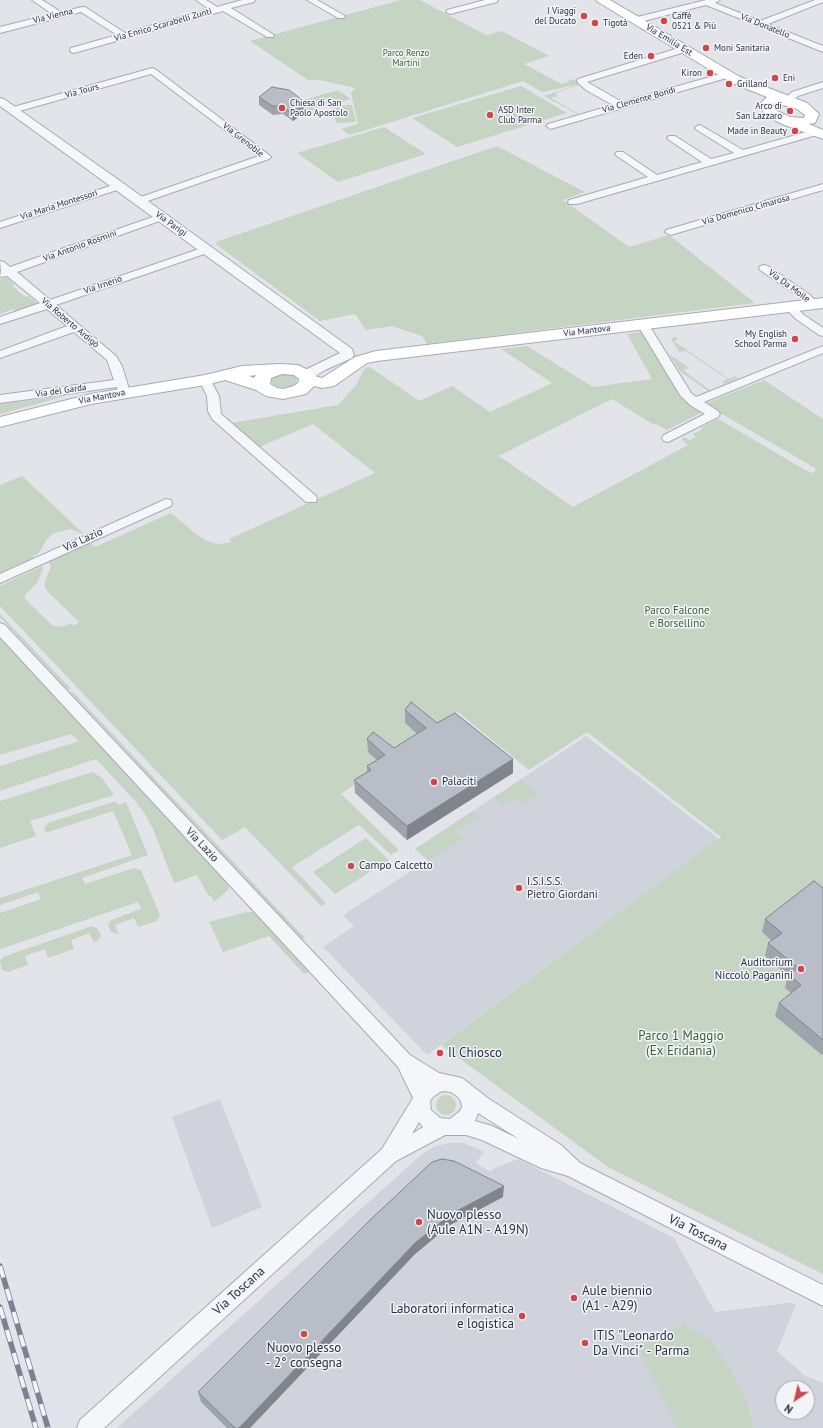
<!DOCTYPE html>
<meta charset="utf-8">
<style>
body{margin:0}
#map{position:relative;width:823px;height:1428px;overflow:hidden;background:#e2e4ea;font-family:"PT Sans",sans-serif}
canvas{display:block}
.north{position:absolute;left:775px;top:1380px;width:40px;height:40px;box-sizing:border-box;background:#f2f4f8;border:1px solid #a2a6b0;border-radius:50%;rotate:215deg;font-size:11px;font-weight:700;line-height:16px;text-align:center;color:#2a3043}
.north::after{content:'';display:block;margin:auto;width:14px;height:18px;background:#ce484b;clip-path:polygon(50% 0,100% 100%,50% 72%,0 100%)}
</style>
<div id="map">
<canvas width="823" height="1428"></canvas>
<div class="north">N</div>
</div>
<script>
const context = document.querySelector('canvas').getContext('2d');
context.lineJoin = 'round';
function paint(path, color) { context.fillStyle = color; context.fill(path, 'evenodd'); }
const toPath = rows => new Path2D(rows.map(r => 'M' + r).join(''));
function trace(path, color, width, dash) { context.strokeStyle = color; context.lineWidth = width; context.lineCap = dash ? 'butt' : 'round'; context.setLineDash(dash || []); context.stroke(path); }
function label(font, color, halo, rows, align = 'center') {
  context.font = font + ' "PT Sans",sans-serif'; context.lineWidth = 3; context.setLineDash([]); context.textBaseline = 'middle'; context.strokeStyle = halo; context.fillStyle = color; for (const [text, x, y, turn = 0] of rows) {
    context.save(); context.translate(x, y); context.rotate((+turn || 0) * Math.PI / 180); context.textAlign = isNaN(turn) ? turn : align; if (halo) context.strokeText(text, 0, 0); context.fillText(text, 0, 0); context.restore();
  }
}
const built = toPath([
 [586,736,719,839,427,1055,323,947,354,926,343,915,428,860,415,849],
 [220,1099,262,1207,212,1228,172,1117],
 [451,1143,464,1143,484,1152,476,1163,491,1172,493,1169,518,1159,674,1238,715,1312,788,1303,796,1304,777,1351,804,1375,823,1383,823,1428,117,1428,421,1155,435,1146],
 [783,1388,807,1388,807,1412,783,1412]
]);
const green = toPath([
 [401,0,420,0,486,35,502,31,549,56,524,64,562,84,573,79,583,84,585,87,579,85,555,93,558,96,551,98,579,114,588,113,579,115,544,96,576,85,542,92,523,81,350,135,341,129,358,124,351,93,355,88,320,80,308,80,250,41],
 [521,86,567,113,457,147,412,118],
 [338,90,351,99,309,111,296,102],
 [352,105,356,122,336,123,331,106],
 [384,127,426,154,338,182,297,153],
 [497,146,585,192,563,200,629,247,669,235,755,303,427,344,422,336,392,326,366,330,355,314,320,321,217,245,216,242],
 [4,278,7,278,15,285,12,286,25,297,28,296,36,302,35,304,15,311,13,309,0,314,0,279],
 [642,332,680,396,686,402,703,412,667,430,656,424,654,425,612,399,499,456,573,507,688,445,682,440,683,437,690,440,696,437,693,434,702,429,701,428,718,419,809,472,812,473,816,471,815,468,708,406,709,402,764,380,823,419,823,1274,608,1167,441,1045,721,837,587,732,529,770,458,712,376,760,367,768,371,773,341,794,399,850,391,855,359,825,292,867,326,903,321,906,245,827,222,840,0,606,0,586,42,566,43,569,37,583,25,595,25,599,52,625,62,627,71,623,74,626,79,622,48,592,45,587,45,581,51,567,49,562,90,543,95,547,171,513,196,534,205,540,217,544,229,543,232,542,229,539,375,473,313,424,257,448,231,423,338,405,356,385,365,368,370,367,419,401,452,386,490,412,552,383,501,349,527,346,593,387,652,379,627,334],
 [674,337,679,338,674,341,729,379,735,376,738,378,725,384,722,382,727,379,686,351,679,352,671,339],
 [669,354,689,368,683,370,710,390,708,391,680,371],
 [281,374,294,375,297,379,296,384,286,388,274,386,271,381,271,379],
 [65,396,66,396,0,414,0,404],
 [22,476,84,534,70,529,54,533,47,539,39,553,33,557,34,559,0,575,0,485],
 [0,614,71,689,68,690,0,617],
 [0,638,228,884,229,888,227,891,214,902,211,896,208,895,197,875,174,883,153,829,145,814,135,801,96,759,0,791,0,766,79,741,71,734,0,755],
 [73,692,305,938,302,939,71,693],
 [92,772,102,778,114,795,30,821,36,836,0,848,0,801],
 [521,780,538,794,523,805,513,797,503,805,494,798],
 [116,801,118,805,126,802,148,855,82,878,85,884,134,868,141,870,160,915,157,921,138,927,134,918,115,925,119,934,111,932,108,925,111,920,141,909,138,902,0,949,0,913,41,899,38,892,0,905,0,898,132,855,113,811,46,833,44,828,48,823],
 [473,811,479,816,454,832,463,838,428,860,415,849],
 [366,838,389,860,335,894,313,872],
 [246,912,253,912,257,915,309,972,304,974,269,936,223,952,209,922],
 [92,926,98,929,101,936,97,941,94,943,89,933,71,940,74,949,48,958,45,949,25,956,28,965,8,972,2,970,0,961,3,957],
 '436 1105a10 10 0 1 1 20 0a10 10 0 1 1-20 0Z',
 [683,1324,712,1341,740,1385,749,1407,753,1428,677,1428,636,1344]
]);
const minor = toPath([
 [32,0,42,0,61,12,82,7,85,7,125,33,209,9,196,0,206,0,217,7,242,0,255,0,254,2,231,8,274,35,273,37,267,37,223,11,74,53,71,52,70,50,71,48,117,35,81,12,0,33,0,27,52,14,32,0],
 [307,0,317,0,345,16,344,18,338,18,307,0],
 [485,0,498,0,497,2,450,14,446,12,447,10,485,0],
 [706,0,720,0,715,3,760,21,815,0,823,0,823,2,768,24,823,46,823,52,706,5,636,23,632,20,633,18,706,0],
 [685,46,688,47,689,49,688,51,587,82,622,102,724,73,727,72,731,75,730,77,554,128,551,129,546,126,548,124,613,105,586,90,578,83,577,81,578,79,685,46],
 [152,68,155,69,269,155,271,157,269,159,139,204,134,201,135,199,259,156,151,74,16,112,13,113,8,110,10,108,152,68],
 [823,82,823,88,798,96,791,102,788,103,783,100,792,92,823,82],
 [700,125,743,150,817,129,822,132,820,134,577,204,569,204,568,202,569,200,648,177,617,156,615,154,617,152,623,152,657,175,702,162,669,140,667,138,669,136,675,136,711,159,734,153,697,130,695,128,697,126,700,125],
 [119,183,123,184,124,186,123,188,0,228,0,222,119,183],
 [823,184,823,190,674,234,670,235,665,232,666,230,823,184],
 [161,214,165,215,166,217,165,219,17,272,50,300,202,248,210,248,211,250,210,252,56,305,116,356,122,366,130,392,128,395,120,395,117,387,0,403,0,395,114,380,107,360,74,332,0,358,0,351,67,326,47,309,0,324,0,317,40,303,7,276,0,277,1,271,0,261,4,262,10,267,161,214],
 [764,265,768,266,810,295,819,304,817,306,809,306,802,299,760,270,759,268,760,266,764,265],
 [790,304,794,305,804,315,823,328,823,336,819,335,796,319,784,307,790,304],
 [643,321,647,322,691,393,696,397,823,346,823,353,704,402,718,411,720,414,718,417,668,442,664,441,662,438,664,435,705,414,690,405,680,395,637,324,639,322,643,321],
 [205,376,209,377,219,396,221,414,316,496,317,499,316,502,306,502,212,419,208,411,207,396,199,380,201,377,205,376],
 [166,499,171,500,172,503,171,506,0,583,0,574,166,499],
 [0,623,5,625,410,1055,439,1073,462,1078,489,1099,561,1145,580,1163,823,1285,823,1306,568,1176,541,1168,482,1140,466,1135,445,1135,396,1161,104,1428,77,1428,80,1420,382,1149,413,1098,398,1067,0,637,0,623],
 [444,1091,451,1092,458,1097,461,1101,462,1107,460,1111,450,1119,440,1118,431,1110,430,1101,433,1097,440,1092,444,1091],
 [478,1113,519,1139,492,1126,475,1121,478,1113],
 [419,1122,423,1127,412,1134,419,1122]
]);
const tertiary = toPath([
 [0,98,4,99,123,183,352,349,354,355,352,358,325,370,317,375,312,382,307,383,302,382,300,379,307,369,340,353,0,106,0,98]
]);
const secondary = toPath([
 [596,0,610,0,740,77,807,103,819,114,815,123,809,124,823,130,823,139,782,124,765,115,760,104,767,97,732,83,598,2,596,0],
 [775,103,797,109,805,115,804,118,790,117,775,110,773,105,775,103],
 [823,298,823,308,377,361,367,363,334,386,322,388,314,386,306,394,283,399,266,396,256,390,225,380,205,385,91,404,0,427,0,417,91,394,205,375,242,366,280,364,298,365,310,371,314,376,322,378,355,357,376,351,823,298],
 [282,374,294,375,299,379,298,383,294,386,283,389,277,388,270,384,271,378,282,374],
 [256,375,254,378,249,376,256,375]
]);
const rail = toPath([
 [0,1266,48,1428],
 [0,1307,36,1428]
]);
const wall = toPath([
 [259,97,305,102,306,111,293,121,283,114,273,115,259,105],
 [405,710,437,723,513,759,513,773,407,840,355,793,354,780,367,772,367,766,377,760,368,752,367,739,394,748,417,734,405,723],
 [823,888,823,1054,822,1055,775,1016,779,1003,791,993,785,988,788,976,765,956,768,943,772,941,762,932,765,919],
 [432,1162,503,1197,450,1225,415,1254,250,1428,227,1428,201,1402,198,1392]
]);
const shadedWall = toPath([
 [305,102,306,111,293,121,292,113],
 [513,759,513,773,407,840,407,826],
 [504,1186,503,1197,450,1225,415,1254,250,1428,239,1428,415,1243,451,1214]
]);
const building = toPath([
 [272,87,289,90,305,102,292,113,282,106,272,106,259,97,272,87],
 [411,702,437,723,455,713,513,759,407,826,354,780,371,770,367,766,385,755,367,739,373,732,394,748,426,728,405,710,411,702],
 [814,881,823,888,823,1040,779,1003,801,985,789,975,798,968,768,943,782,933,765,919,814,881],
 [442,1159,454,1161,504,1186,451,1214,415,1243,239,1428,235,1428,198,1392,368,1222,432,1162,442,1159]
]);
const markers = [
 [584,16,4,"#ce484b"],
 [664,21,4,"#ce484b"],
 [595,23,4,"#ce484b"],
 [706,48,4,"#ce484b"],
 [651,56,4,"#ce484b"],
 [710,73,4,"#ce484b"],
 [775,78,4,"#ce484b"],
 [729,84,4,"#ce484b"],
 [282,108,4,"#ce484b"],
 [790,111,4,"#ce484b"],
 [490,115,4,"#ce484b"],
 [795,131,4,"#ce484b"],
 [795,339,4,"#ce484b"],
 [434,782,4,"#ce484b"],
 [351,866,4,"#ce484b"],
 [519,888,4,"#ce484b"],
 [801,969,4,"#ce484b"],
 [440,1053,4,"#ce484b"],
 [419,1222,4,"#ce484b"],
 [574,1298,4,"#ce484b"],
 [522,1316,4,"#ce484b"],
 [304,1334,4,"#ce484b"],
 [585,1343,4,"#ce484b"]
];
const farPoinames = [
 ["I Viaggi",576,11,"right"],
 ["del Ducato",576,21,"right"],
 ["Caffè",672,16],
 ["0521 & Più",672,26],
 ["Tigotà",603,23],
 ["Moni Sanitaria",714,48],
 ["Eden",643,56,"right"],
 ["Kiron",702,73,"right"],
 ["Eni",783,78],
 ["Grilland",737,84],
 ["Chiesa di San",290,103],
 ["Paolo Apostolo",290,113],
 ["Arco di",782,106,"right"],
 ["San Lazzaro",782,116,"right"],
 ["ASD Inter",498,110],
 ["Club Parma",498,120],
 ["Made in Beauty",787,131,"right"],
 ["My English",787,334,"right"],
 ["School Parma",787,344,"right"]
];
const farStreetnames = [
 ["Via Vienna",53,16,-14],
 ["Via Enrico Scarabelli Zunti",163,25,-16],
 ["Via Donatello",765,26,22],
 ["Via Emilia Est",669,40,31],
 ["Via Tours",82,91,-15],
 ["Via Clemente Bondi",639,100,-16],
 ["Via Grenoble",243,140,38],
 ["Via Maria Montessori",59,205,-18],
 ["Via Domenico Cimarosa",746,210,-16],
 ["Via Parigi",171,224,36],
 ["Via Antonio Rosmini",80,246,-20],
 ["Via Irnerio",103,285,-19],
 ["Via Da Moile",789,286,36],
 ["Via Roberto Ardigò",70,323,40],
 ["Via Mantova",587,331,-7],
 ["Via del Garda",61,391,-8],
 ["Via Mantova",102,397,-11]
];
const farParknames = [
 ["Parco Renzo",406,53],
 ["Martini",406,63]
];
const streetNames = [
 ["Via Lazio",83,540,-25],
 ["Via Lazio",202,845,47]
];
const parkNames = [
 ["Parco Falcone",677,611],
 ["e Borsellino",677,624]
];
const poiNames = [
 ["Palaciti",442,782],
 ["Campo Calcetto",359,866],
 ["I.S.I.S.S.",527,882],
 ["Pietro Giordani",527,895],
 ["Auditorium",793,963,"right"],
 ["Niccolò Paganini",793,976,"right"]
];
const nearParknames = [
 ["Parco 1 Maggio",681,1036],
 ["(Ex Eridania)",681,1051]
];
const nearPoinames = [
 ["Il Chiosco",448,1053],
 ["Nuovo plesso",427,1215],
 ["(Aule A1N - A19N)",427,1230],
 ["Aule biennio",582,1291],
 ["(A1 - A29)",582,1306],
 ["Laboratori informatica",514,1309,"right"],
 ["e logistica",514,1324,"right"],
 ["ITIS \"Leonardo",593,1336],
 ["Da Vinci\" - Parma",593,1351],
 ["Nuovo plesso",304,1348,"center"],
 ["- 2° consegna",304,1363,"center"]
];
const nearStreetnames = [
 ["Via Toscana",698,1233,27],
 ["Via Toscana",239,1291,-42]
];
paint(built, '#d0d3dc');
paint(green, '#c5d4c3');
trace(minor, '#a7aab5', 2);
trace(tertiary, '#a7aab5', 2);
trace(secondary, '#a7aab5', 2);
paint(minor, '#f5f6f9');
paint(tertiary, '#f5f6f9');
paint(secondary, '#fff');
trace(rail, '#7c8294', 5.5);
trace(rail, '#f2f4f8', 4, [12]);
paint(wall, '#9fa3ac');
paint(shadedWall, '#82848c');
paint(building, '#b9bdc8');
trace(building, '#82848c', 1);
for (const [x, y, r, color] of markers) { const dot = new Path2D(); dot.arc(x, y, r, 0, 2 * Math.PI); context.fillStyle = color; context.fill(dot); trace(dot, '#f2f4f8', 1.5); }
label('9px', '#2a3043', '#f2f4f8', farPoinames, 'left');
label('9px', '#2a3043', '#f2f4f8', farStreetnames);
label('9px', '#3a5e37', '#f2f4f8', farParknames);
label('11px', '#2a3043', '#f2f4f8', streetNames);
label('11px', '#3a5e37', '#f2f4f8', parkNames);
label('11px', '#2a3043', '#f2f4f8', poiNames, 'left');
label('13px', '#3a5e37', '#f2f4f8', nearParknames);
label('13px', '#2a3043', '#f2f4f8', nearPoinames, 'left');
label('13px', '#2a3043', '#f2f4f8', nearStreetnames);
</script>
